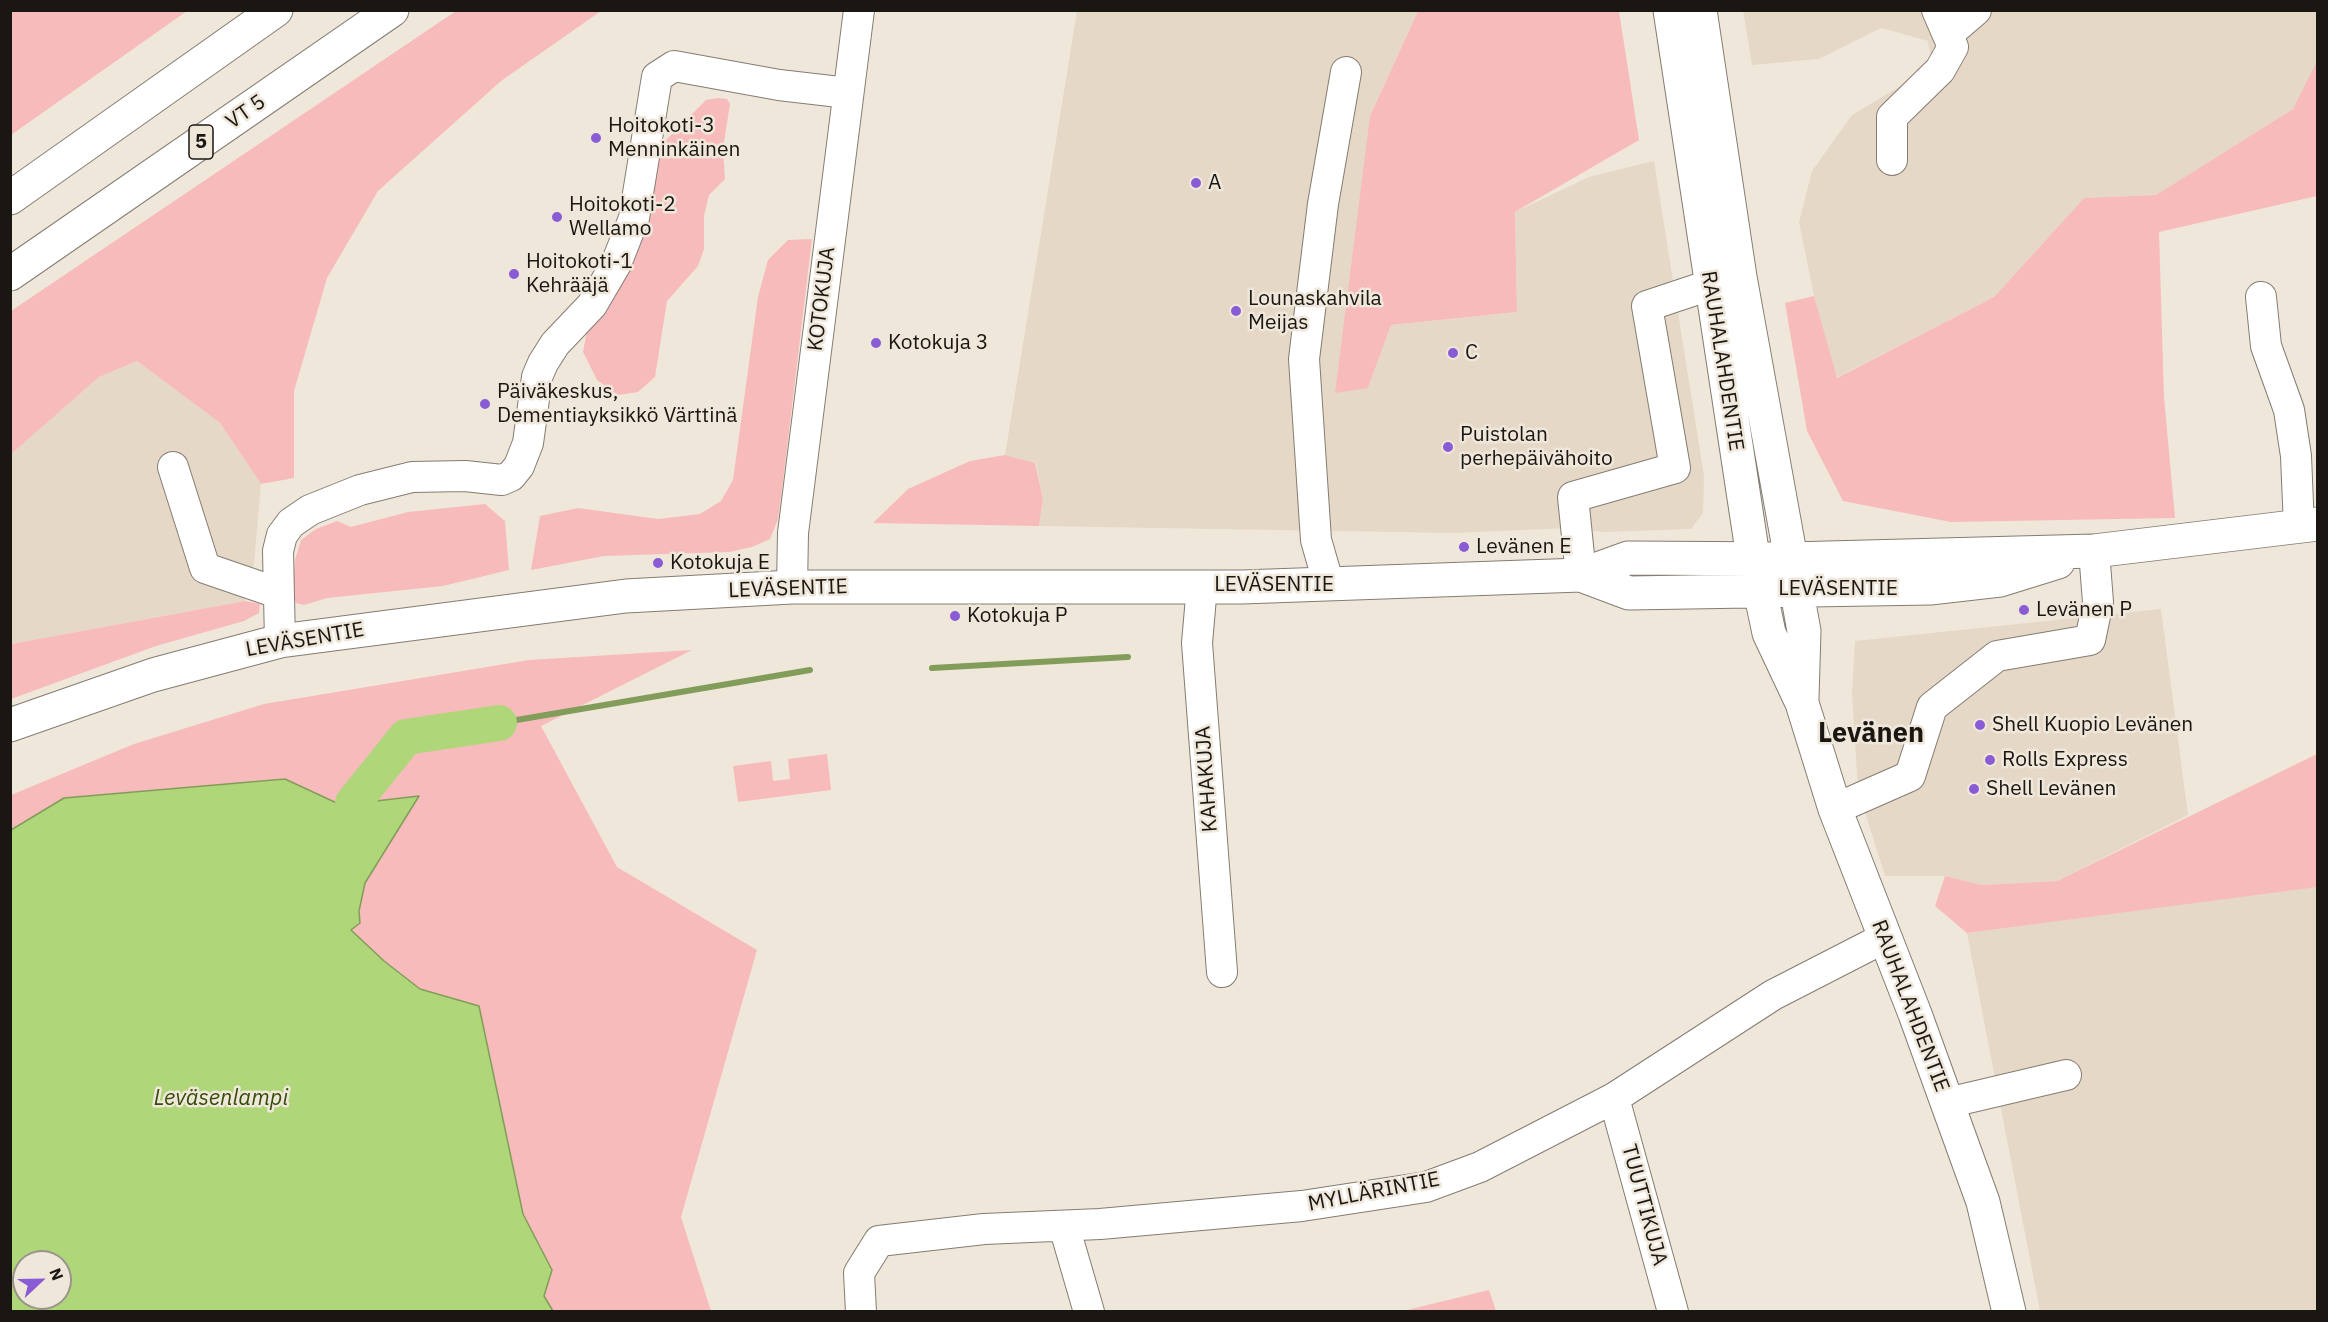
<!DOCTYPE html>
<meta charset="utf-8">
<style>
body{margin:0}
#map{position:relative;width:2328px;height:1322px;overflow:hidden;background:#f0e7db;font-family:"IBM Plex Sans",sans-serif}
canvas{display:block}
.frame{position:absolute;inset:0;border:12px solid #1a1713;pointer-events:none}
.north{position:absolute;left:12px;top:1250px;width:60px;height:60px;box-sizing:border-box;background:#f0e7db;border:2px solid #9a948b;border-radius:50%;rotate:68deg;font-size:16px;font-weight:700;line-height:24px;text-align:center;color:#1a1713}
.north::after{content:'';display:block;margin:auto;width:21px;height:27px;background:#895cd5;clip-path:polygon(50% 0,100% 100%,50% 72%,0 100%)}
</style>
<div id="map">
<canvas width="2328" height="1322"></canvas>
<div class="frame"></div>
<div class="north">N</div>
</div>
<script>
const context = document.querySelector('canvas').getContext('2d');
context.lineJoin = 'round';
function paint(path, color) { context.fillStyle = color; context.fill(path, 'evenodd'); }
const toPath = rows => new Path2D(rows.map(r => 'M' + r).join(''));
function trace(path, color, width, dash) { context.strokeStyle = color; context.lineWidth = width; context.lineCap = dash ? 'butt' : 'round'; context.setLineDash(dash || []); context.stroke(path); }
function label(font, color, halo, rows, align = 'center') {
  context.font = font + ' "IBM Plex Sans",sans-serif'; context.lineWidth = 5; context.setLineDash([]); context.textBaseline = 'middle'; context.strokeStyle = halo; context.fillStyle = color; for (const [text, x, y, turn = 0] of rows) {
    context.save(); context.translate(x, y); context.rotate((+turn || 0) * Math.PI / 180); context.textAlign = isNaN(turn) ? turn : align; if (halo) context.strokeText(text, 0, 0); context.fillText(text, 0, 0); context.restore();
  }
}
const built = toPath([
 [1077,11,1418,11,1370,116,1368,388,1391,325,1517,312,1515,212,1589,177,1654,161,1704,476,1703,513,1691,529,1603,532,1570,528,1453,533,1039,526,1043,499,1036,463,1005,455],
 [1743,11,2317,11,2317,61,2293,109,2156,195,2084,198,1994,297,1836,378,1814,296,1799,222,1812,171,1852,115,1932,67,1928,41,1881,28,1819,59,1752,65],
 [137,361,220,423,261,484,254,564,245,601,11,644,10,454,99,377],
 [2161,609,2188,815,2057,881,1982,885,1945,876,1885,876,1858,790,1852,694,1855,641],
 [2317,886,2317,1311,2040,1311,1967,933]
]);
const green = toPath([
 [11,10,187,10,187,11,11,135],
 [456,11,601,11,501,81,378,191,327,278,294,391,294,478,261,484,220,423,137,361,99,377,11,454,11,311],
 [1418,11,1619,11,1639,140,1515,212,1517,312,1391,325,1368,388,1335,393,1370,116],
 [2317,61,2317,196,2159,232,2164,397,2175,518,1951,522,1843,501,1807,431,1785,303,1814,296,1837,378,1994,297,2084,198,2156,195,2293,109],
 [718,98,727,99,730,104,723,149,725,179,709,195,704,216,704,249,698,266,667,301,655,377,638,392,618,395,597,380,583,352,589,320,646,234,660,146,706,100],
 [812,239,783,481,778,519,770,539,752,547,729,552,604,556,531,570,540,516,578,508,658,519,700,514,721,501,733,480,758,297,768,260,788,240],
 [1005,455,1035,463,1043,499,1039,526,873,523,908,489,970,461],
 [485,504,505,521,509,570,443,586,327,598,304,605,296,603,293,593,295,560,301,540,316,529,337,521,351,527,408,512],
 [245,601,260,604,259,613,244,621,156,646,11,699,11,644],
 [692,650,541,726,617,867,757,950,681,1217,711,1311,484,1311,11,940,11,795,134,744,264,704,529,660],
 [827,754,831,790,738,802,733,766,771,761,773,781,790,779,788,759],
 [2317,754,2317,887,1967,933,1935,906,1945,876,1982,885,2057,881],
 [1489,1290,1496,1311,1403,1311]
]);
const water = toPath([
 [285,779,341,805,419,796,365,883,359,911,360,923,351,930,384,961,420,989,479,1006,523,1214,552,1270,544,1296,553,1311,11,1311,11,830,64,798,285,779],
 [24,1262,60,1262,60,1298,24,1298,24,1262]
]);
const stream = toPath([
 [932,668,1128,657],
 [499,723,810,670]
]);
const river = toPath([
 [353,803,406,737,499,723]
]);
const minor = toPath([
 [1948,34,1976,10],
 [1892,160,1892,117,1940,70,1953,47,1937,10],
 [2261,297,2266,346,2289,410,2296,456,2299,527],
 [173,467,205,568,278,593],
 [1581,575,1573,497,1675,468,1647,306,1710,285],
 [1329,585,1316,540,1304,359,1323,204,1346,72],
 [1202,586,1197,643,1222,972],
 [792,587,793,533,859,10],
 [280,641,278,551,282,535,291,523,310,510,360,490,412,477,465,476,502,480,511,476,519,466,528,443,537,377,543,363,555,344,592,305,616,264,634,218,657,77,674,66,779,85,848,93],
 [1835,809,1910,776,1932,707,1997,656,2090,640,2098,602,2094,551],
 [1614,1098,1673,1312],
 [1947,1103,2066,1075],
 [1064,1226,1089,1312],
 [861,1312,859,1273,879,1241,984,1229,1100,1224,1302,1206,1426,1187,1480,1167,1614,1098,1773,995,1884,938]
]);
const major = toPath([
 [1670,10,1753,557,1769,633,1802,703,1835,809,1915,1014,1983,1202,2009,1312],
 [1700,10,1740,277,1804,631,1802,698],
 [1581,575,1629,593,1930,588,2000,580,2058,562],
 [10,725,153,675,280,641,626,596,792,587,1242,587,1581,575,1628,558,1790,559,2094,551,2318,524]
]);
const highway = toPath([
 [10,198,276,10],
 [10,274,392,10]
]);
const markers = [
 [596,138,6,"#895cd5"],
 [1196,183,6,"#895cd5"],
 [557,217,6,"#895cd5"],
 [514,274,6,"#895cd5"],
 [1236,311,6,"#895cd5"],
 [876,343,6,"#895cd5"],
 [1453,353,6,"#895cd5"],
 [485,404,6,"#895cd5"],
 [1448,447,6,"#895cd5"],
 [1464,547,6,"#895cd5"],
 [658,563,6,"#895cd5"],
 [2024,610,6,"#895cd5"],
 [955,616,6,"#895cd5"],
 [1980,725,6,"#895cd5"],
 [1990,760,6,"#895cd5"],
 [1974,789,6,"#895cd5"]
];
const shields = [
 [201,142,24]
];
const shieldNames = [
 ["5",201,142]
];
const streetNames = [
 ["VT 5",246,112,-35],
 ["KOTOKUJA",822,299,-83],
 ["RAUHALAHDENTIE",1722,361,81],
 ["LEVÄSENTIE",1274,585],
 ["LEVÄSENTIE",788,589,-2],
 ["LEVÄSENTIE",1838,589],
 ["LEVÄSENTIE",305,640,-10],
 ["KAHAKUJA",1207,779,-94],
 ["RAUHALAHDENTIE",1910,1006,69],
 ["MYLLÄRINTIE",1374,1192,-11],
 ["TUUTTIKUJA",1644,1205,75]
];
const poiNames = [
 ["Hoitokoti-3",608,126],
 ["Menninkäinen",608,150],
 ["A",1208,183],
 ["Hoitokoti-2",569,205],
 ["Wellamo",569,229],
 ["Hoitokoti-1",526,262],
 ["Kehrääjä",526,286],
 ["Lounaskahvila",1248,299],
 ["Meijas",1248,323],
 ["Kotokuja 3",888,343],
 ["C",1465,353],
 ["Päiväkeskus,",497,392],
 ["Dementiayksikkö Värttinä",497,416],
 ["Puistolan",1460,435],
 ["perhepäivähoito",1460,459],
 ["Levänen E",1476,547],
 ["Kotokuja E",670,563],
 ["Levänen P",2036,610],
 ["Kotokuja P",967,616],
 ["Shell Kuopio Levänen",1992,725],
 ["Rolls Express",2002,760],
 ["Shell Levänen",1986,789]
];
const waterNames = [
 ["Leväsenlampi",221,1099]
];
const districtNames = [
 ["Levänen",1871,734]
];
paint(built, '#e6d8c7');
paint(green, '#f7bbbb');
paint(water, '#afd679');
trace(water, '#829d5a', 1.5);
trace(stream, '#829d5a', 6);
trace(river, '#afd679', 36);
trace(minor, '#847c71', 32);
trace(major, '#847c71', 35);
trace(highway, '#847c71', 35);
trace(minor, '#fff', 30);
trace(major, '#fff', 33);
trace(highway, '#fff', 33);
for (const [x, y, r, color] of markers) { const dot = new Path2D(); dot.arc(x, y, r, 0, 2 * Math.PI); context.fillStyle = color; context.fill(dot); trace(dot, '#f0e7db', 2); }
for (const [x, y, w] of shields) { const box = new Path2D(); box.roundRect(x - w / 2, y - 17, w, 34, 4.5); context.fillStyle = '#f0e7db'; context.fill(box); trace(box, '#1a1713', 1.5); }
label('bold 20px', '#1a1713', null, shieldNames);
label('21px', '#1a1713', '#f0e7db', streetNames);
label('21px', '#1a1713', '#f0e7db', poiNames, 'left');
label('italic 22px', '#354d08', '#f0e7db', waterNames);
label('bold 27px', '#1a1713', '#f0e7db', districtNames);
</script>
